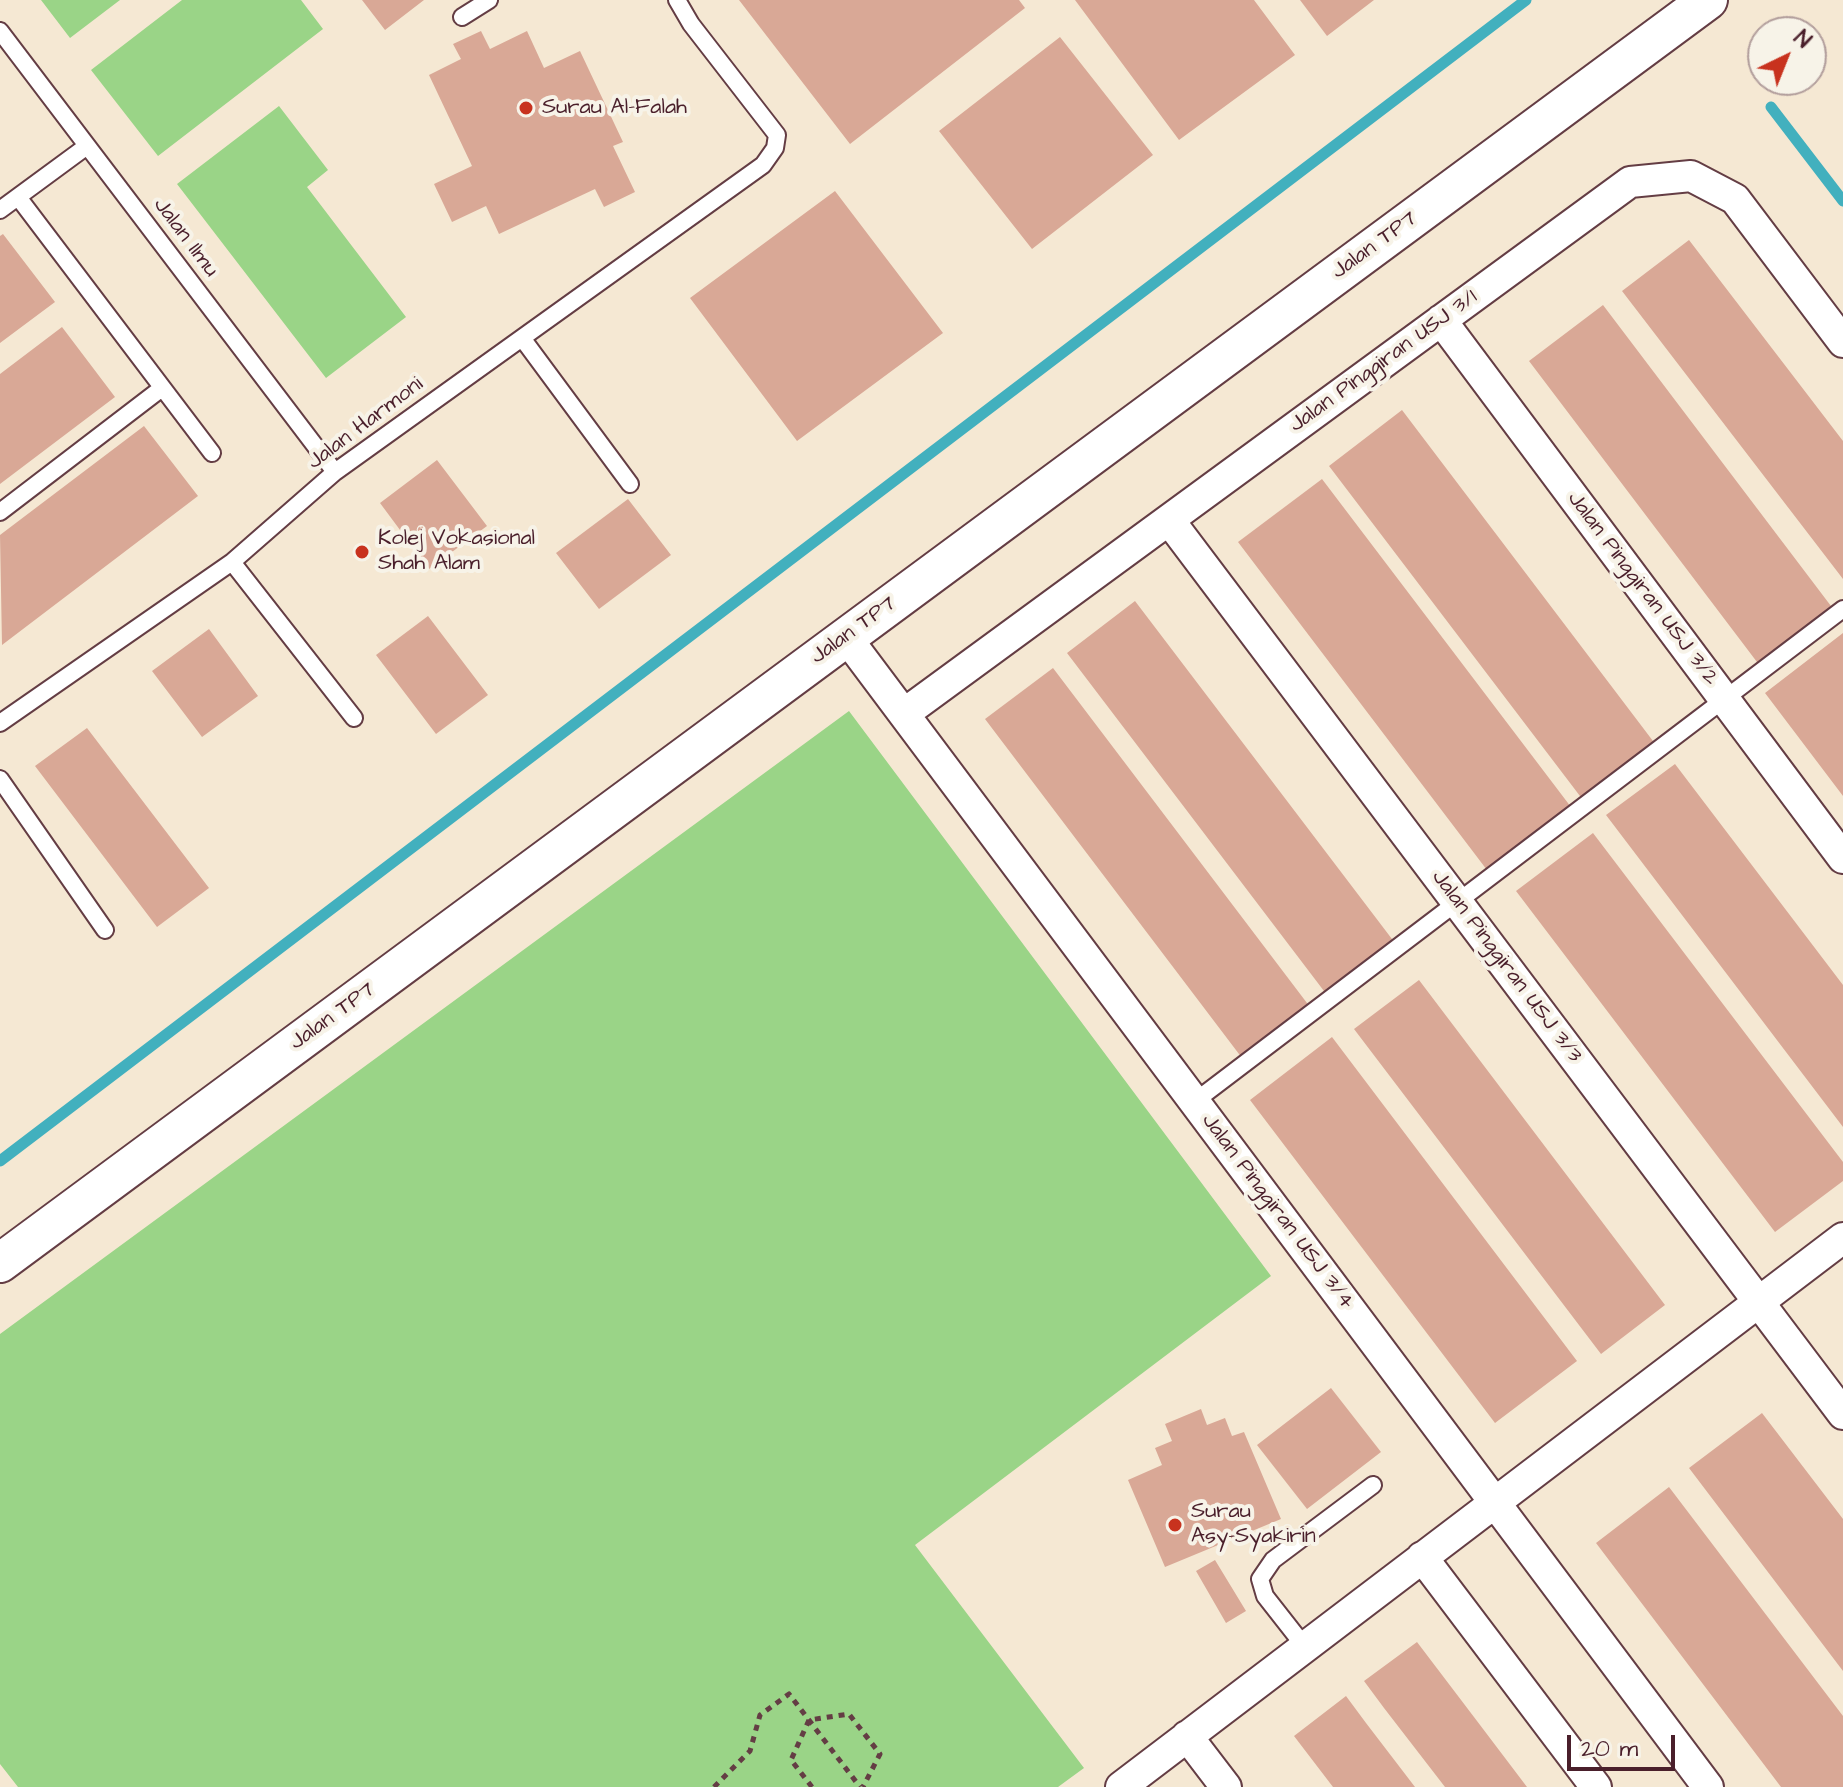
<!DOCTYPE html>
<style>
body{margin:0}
#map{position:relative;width:1843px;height:1787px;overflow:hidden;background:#f5e8d3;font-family:"Architects Daughter",sans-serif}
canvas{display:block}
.north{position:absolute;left:1747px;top:16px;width:80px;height:80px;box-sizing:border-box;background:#f7f3e8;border:2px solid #b29e9c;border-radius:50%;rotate:43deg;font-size:22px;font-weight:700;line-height:32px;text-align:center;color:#4a1f2b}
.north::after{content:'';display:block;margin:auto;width:28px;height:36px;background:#c8321e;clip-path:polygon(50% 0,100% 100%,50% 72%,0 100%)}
.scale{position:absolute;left:1567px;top:1735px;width:108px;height:36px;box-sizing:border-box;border:4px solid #4a1f2b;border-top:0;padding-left:10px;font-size:24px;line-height:28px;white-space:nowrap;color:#4a1f2b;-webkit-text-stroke:6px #f7f3e8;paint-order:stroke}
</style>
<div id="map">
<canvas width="1843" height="1787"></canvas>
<div class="north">N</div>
<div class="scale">20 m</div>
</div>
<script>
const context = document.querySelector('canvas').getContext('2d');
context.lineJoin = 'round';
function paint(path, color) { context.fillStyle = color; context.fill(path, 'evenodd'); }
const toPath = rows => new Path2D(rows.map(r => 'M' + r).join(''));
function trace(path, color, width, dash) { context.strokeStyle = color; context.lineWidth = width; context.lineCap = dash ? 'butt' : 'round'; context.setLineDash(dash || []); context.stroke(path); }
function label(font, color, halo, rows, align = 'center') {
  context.font = font + ' "Architects Daughter",sans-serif'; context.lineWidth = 8; context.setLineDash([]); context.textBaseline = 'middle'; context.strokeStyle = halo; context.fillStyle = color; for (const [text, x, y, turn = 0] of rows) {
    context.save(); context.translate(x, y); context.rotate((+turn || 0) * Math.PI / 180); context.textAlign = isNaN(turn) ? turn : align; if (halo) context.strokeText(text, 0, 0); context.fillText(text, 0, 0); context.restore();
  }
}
const green = toPath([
 [41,0,120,0,70,38],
 [182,0,301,0,323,29,158,156,91,70],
 [279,106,328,170,307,187,406,317,326,378,177,184],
 [849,711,1271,1276,915,1545,1084,1768,1058,1787,18,1787,0,1764,0,1334]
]);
const stream = toPath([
 [1771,107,1843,201],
 [0,1161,1526,0]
]);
const building = toPath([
 [362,0,424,0,385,30],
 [739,0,1019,0,1025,8,850,144],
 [1075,0,1254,0,1295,55,1179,140],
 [1300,0,1374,0,1327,36],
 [481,31,490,49,527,31,544,68,580,51,623,142,613,146,635,192,604,207,595,189,499,234,486,206,452,222,434,184,472,166,429,75,461,59,453,44],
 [1060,37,1153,155,1032,249,939,131],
 [835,191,943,333,797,441,690,298],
 [3,234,55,302,0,343,0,236],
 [1689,240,1843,441,1843,579,1622,291],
 [1603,305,1834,610,1760,666,1529,361],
 [62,327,115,397,0,484,0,374],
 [1402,410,1656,745,1583,800,1329,466],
 [144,426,198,496,2,645,0,535],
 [437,460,487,526,429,569,380,503],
 [1322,479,1574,811,1490,874,1238,542],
 [628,499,671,555,599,609,556,553],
 [1135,601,1395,943,1327,995,1067,653],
 [428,616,488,695,436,734,376,655],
 [209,629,258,696,202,737,152,671],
 [1843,633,1843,796,1765,693],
 [1053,668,1310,1007,1242,1058,985,719],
 [87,728,209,888,157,927,35,766],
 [1675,764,1843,985,1843,1127,1606,815],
 [1593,833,1843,1162,1843,1181,1775,1232,1516,891],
 [1419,980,1665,1305,1601,1354,1354,1029],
 [1332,1037,1577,1361,1495,1423,1250,1100],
 [1331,1388,1381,1452,1307,1509,1257,1445],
 [1201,1409,1207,1425,1225,1418,1232,1436,1244,1432,1281,1519,1165,1567,1128,1480,1162,1465,1155,1448,1172,1441,1165,1424],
 [1762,1413,1843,1519,1843,1671,1689,1468],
 [1669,1487,1843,1716,1843,1787,1781,1787,1596,1543],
 [1215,1560,1246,1611,1226,1623,1196,1571],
 [1417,1642,1477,1721,1527,1787,1445,1787,1384,1708,1364,1681],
 [1346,1696,1366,1723,1415,1787,1333,1787,1294,1736]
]);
const path = toPath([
 [714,1787,750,1751,760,1715,789,1694,860,1787],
 [812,1787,791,1760,809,1720,849,1714,880,1754,863,1787]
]);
const service = toPath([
 [462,17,489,0],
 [0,31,335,472],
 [18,197,212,453],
 [0,210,87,146],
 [522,338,630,484],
 [0,512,162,388],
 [232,562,354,718],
 [0,723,232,562,335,472,763,165,775,148,777,135,691,24,677,0],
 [0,779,105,930],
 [1194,1102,1843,609],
 [1305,1647,1265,1596,1260,1579,1273,1560,1373,1485]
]);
const minor = toPath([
 [1441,320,1843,858],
 [1169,520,1843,1414],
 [846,637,1708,1787],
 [905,713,1630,182,1691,176,1735,199,1843,342],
 [1422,1557,1596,1787],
 [1187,1736,1226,1787],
 [1121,1787,1843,1238]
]);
const tertiary = toPath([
 [0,1263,1708,0]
]);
const markers = [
 [526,108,8,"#c8321e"],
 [362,552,8,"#c8321e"],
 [1175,1525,8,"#c8321e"]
];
const poiNames = [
 ["Surau Al-Falah",542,108],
 ["Kolej Vokasional",378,539],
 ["Shah Alam",378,564],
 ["Surau",1191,1512],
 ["Asy-Syakirin",1191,1537]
];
const streetNames = [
 ["Jalan Ilmu",185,238,53],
 ["Jalan TP7",1375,246,-36],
 ["Jalan Pinggiran USJ 3/1",1384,362,-36],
 ["Jalan Harmoni",366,424,-37],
 ["Jalan Pinggiran USJ 3/2",1642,589,53],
 ["Jalan TP7",854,631,-36],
 ["Jalan Pinggiran USJ 3/3",1506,967,53],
 ["Jalan TP7",333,1017,-36],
 ["Jalan Pinggiran USJ 3/4",1277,1212,53]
];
paint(green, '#9ad487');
trace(stream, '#42b0be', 11);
paint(building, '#d9a896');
trace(service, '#643d44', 20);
trace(minor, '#643d44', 34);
trace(tertiary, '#643d44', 42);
trace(path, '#643d44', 5, [6, 6]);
trace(service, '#fff', 16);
trace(minor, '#fff', 30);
trace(tertiary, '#fff', 38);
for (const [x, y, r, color] of markers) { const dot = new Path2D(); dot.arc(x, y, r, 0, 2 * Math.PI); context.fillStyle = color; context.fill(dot); trace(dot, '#f7f3e8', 3); }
label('22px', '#4a1f2b', '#f7f3e8', poiNames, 'left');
label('22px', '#4a1f2b', '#f7f3e8', streetNames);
</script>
